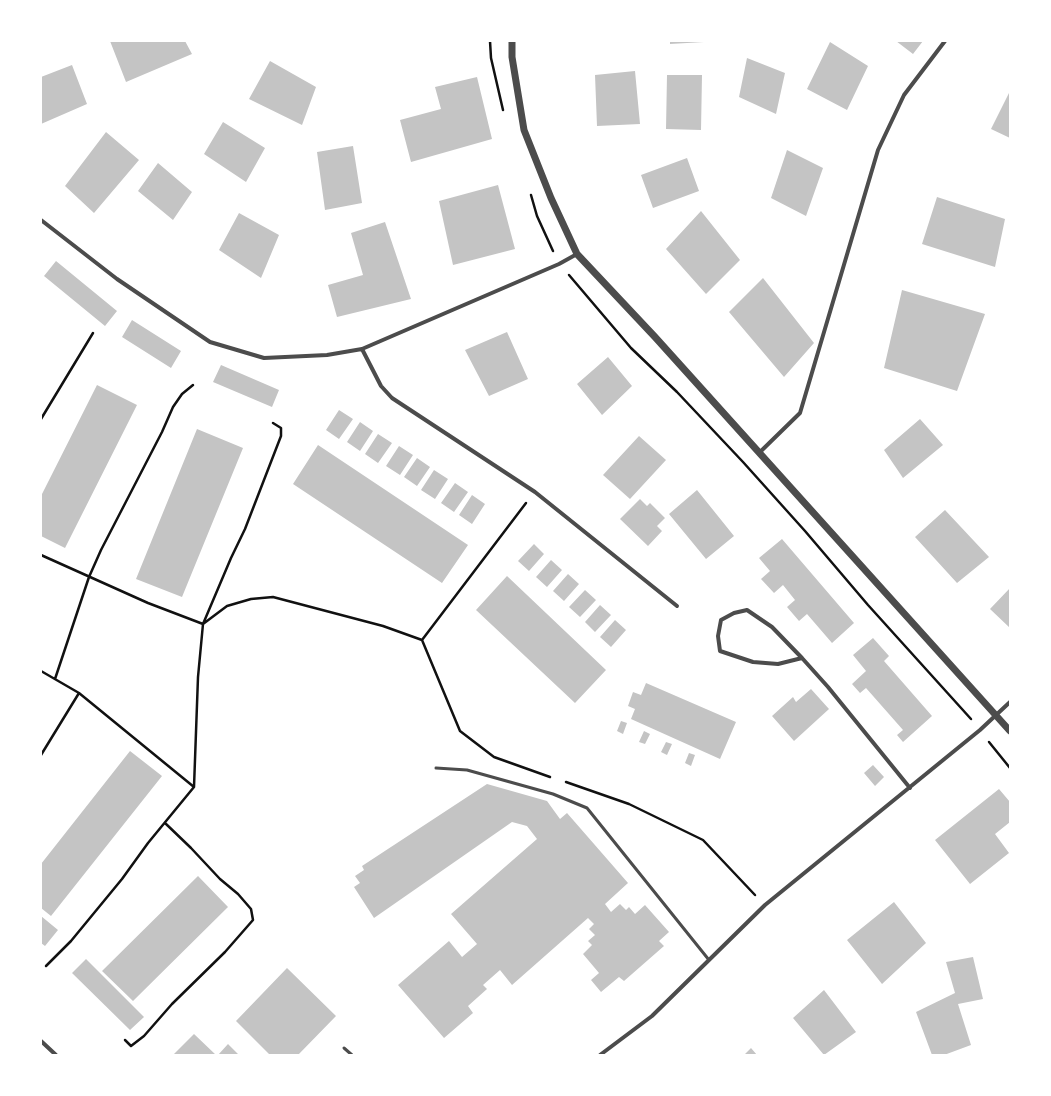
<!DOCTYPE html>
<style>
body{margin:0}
#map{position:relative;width:1051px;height:1096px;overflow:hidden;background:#fff;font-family:Barlow,sans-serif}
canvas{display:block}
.frame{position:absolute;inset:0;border:42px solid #fff;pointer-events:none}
</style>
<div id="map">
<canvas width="1051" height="1096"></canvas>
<div class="frame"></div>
</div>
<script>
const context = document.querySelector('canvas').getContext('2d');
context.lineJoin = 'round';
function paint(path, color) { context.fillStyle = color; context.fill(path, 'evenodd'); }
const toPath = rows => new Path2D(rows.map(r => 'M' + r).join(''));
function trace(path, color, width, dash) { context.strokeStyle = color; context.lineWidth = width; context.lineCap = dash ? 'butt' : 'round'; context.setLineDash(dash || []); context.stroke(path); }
const building = toPath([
 [110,41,185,41,192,54,126,82],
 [670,41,704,41,704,42,670,44],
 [896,41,923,41,913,54],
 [830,42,868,66,847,110,807,89],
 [747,58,785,73,776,114,739,97],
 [270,61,316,87,302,125,249,99],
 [72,65,87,104,41,124,41,77],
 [635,71,640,124,597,126,595,75],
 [667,75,702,75,701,130,666,129],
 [477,77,492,139,411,162,400,120,441,109,435,87],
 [1010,91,1010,138,991,129],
 [223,122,265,148,246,182,204,154],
 [106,132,139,160,94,213,65,186],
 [353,146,362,203,325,210,317,152],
 [787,150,823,168,806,216,771,198],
 [687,158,699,191,653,208,641,175],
 [158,163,192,192,173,220,138,191],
 [498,185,515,249,453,265,439,201],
 [937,197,1005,219,995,267,922,244],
 [701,211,740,260,706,294,666,249],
 [239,213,279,235,261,278,219,250],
 [385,222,411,299,337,317,328,285,363,275,351,233],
 [56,261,117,311,105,326,44,276],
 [763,278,814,343,784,377,729,312],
 [902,290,985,314,957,391,884,368],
 [132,320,181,351,171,368,122,337],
 [507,332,528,379,489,396,465,350],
 [608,357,632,386,602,415,577,384],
 [221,365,279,390,272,407,213,382],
 [97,385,137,405,65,548,41,536,41,496],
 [339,410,353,419,339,439,326,430],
 [920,419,943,445,903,478,884,450],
 [360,422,373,431,360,451,347,442],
 [197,429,243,448,182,597,136,579],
 [378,434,392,443,378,463,365,454],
 [639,436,666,460,630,499,603,475],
 [318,445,468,545,442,583,293,484],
 [399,446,413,455,400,475,386,466],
 [417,458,430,467,417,486,404,477],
 [434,470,448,479,435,499,421,490],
 [455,483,468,492,454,512,441,503],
 [697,490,734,536,706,559,669,514],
 [472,495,485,504,472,524,459,515],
 [640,499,647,506,650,503,665,518,657,526,662,531,648,546,620,519],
 [945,510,989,557,957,583,915,537],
 [782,539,854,623,832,643,807,614,799,621,787,607,795,600,783,585,774,593,761,579,770,571,759,558],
 [534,544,544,554,529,571,518,561],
 [551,560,562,570,547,587,536,577],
 [568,574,579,584,564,601,553,591],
 [507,576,606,670,575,703,476,610],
 [1010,588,1010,628,990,609],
 [585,590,596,600,580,617,569,607],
 [600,605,611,615,595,632,585,622],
 [615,620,626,630,611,647,600,637],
 [873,638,889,656,884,661,932,716,903,742,897,735,903,730,866,688,860,693,852,684,866,671,853,655],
 [646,683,736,722,720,759,631,719,635,709,628,706,633,692,641,695],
 [811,689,829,709,794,741,772,716,793,697,796,702],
 [621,721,627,723,623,734,617,731],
 [644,731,650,734,645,744,639,742],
 [666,742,672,744,667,755,661,752],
 [130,751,162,776,51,916,41,908,41,864],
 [689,753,695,755,691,766,685,763],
 [873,765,884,777,875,786,864,773],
 [487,784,547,801,560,819,567,813,628,883,605,904,611,912,620,904,626,910,629,907,635,914,645,905,669,932,659,941,664,946,624,981,619,977,601,992,591,980,599,973,583,954,592,945,588,941,595,935,589,929,594,924,588,918,512,985,500,970,483,985,487,989,468,1006,473,1013,444,1038,398,985,449,941,462,957,477,944,451,914,537,839,527,826,512,822,374,918,354,887,360,883,355,876,364,870,362,866],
 [999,789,1010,802,1010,822,995,834,1009,853,970,884,935,840],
 [198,876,228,907,133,1001,102,971],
 [894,902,926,943,882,984,847,940],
 [41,916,58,930,45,946,41,943],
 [973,957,983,999,958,1004,971,1045,944,1055,932,1055,916,1012,955,993,946,962],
 [86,959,144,1017,130,1030,72,973],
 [287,968,336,1016,298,1055,270,1055,236,1021],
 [824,990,856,1032,824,1055,793,1018],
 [194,1034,216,1055,173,1055],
 [228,1044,239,1055,218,1055],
 [751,1048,757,1055,744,1055]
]);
const path = toPath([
 [490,41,491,58,503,110],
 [531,195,537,216,553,251],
 [569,275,631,348,677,392,743,462,805,531,868,605,971,719],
 [41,419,93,333],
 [41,555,148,603,203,624,227,606,251,599,273,597,383,626,422,640,460,731,494,757,550,777],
 [422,640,526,503],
 [41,671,79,693,194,787],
 [55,679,89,577,101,550,162,432,173,407,182,394,193,385],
 [989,742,1010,768],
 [41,755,79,693],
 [566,782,629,804,703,840,755,895],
 [46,966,71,941,122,879,148,843,194,787,198,677,203,624,231,558,245,529,281,436,281,428,273,423],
 [125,1040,131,1046,144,1036,172,1004,225,952,253,920,251,909,238,894,220,879,191,848,165,823]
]);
const service = toPath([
 [436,768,467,770,553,794,587,808,709,960],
 [344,1048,352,1055]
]);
const minor = toPath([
 [41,220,117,279,210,342,264,358,327,355,362,349,559,264,577,254],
 [362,349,381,386,392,398,535,492,677,606],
 [759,453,800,413,878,150,904,95,945,41],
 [802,658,772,627,747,610,734,613,721,620,718,636,720,651,753,662,778,664,802,658,828,687,910,788],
 [41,1041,56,1055],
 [600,1055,652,1016,765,905,980,730,1010,702]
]);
const tertiary = toPath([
 [512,41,512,57,524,130,551,198,577,254,655,337,1010,731]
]);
paint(building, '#c4c4c4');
trace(path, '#111', 2.5);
trace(service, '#4c4c4c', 3);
trace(minor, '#4c4c4c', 4);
trace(tertiary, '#4c4c4c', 7);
</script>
